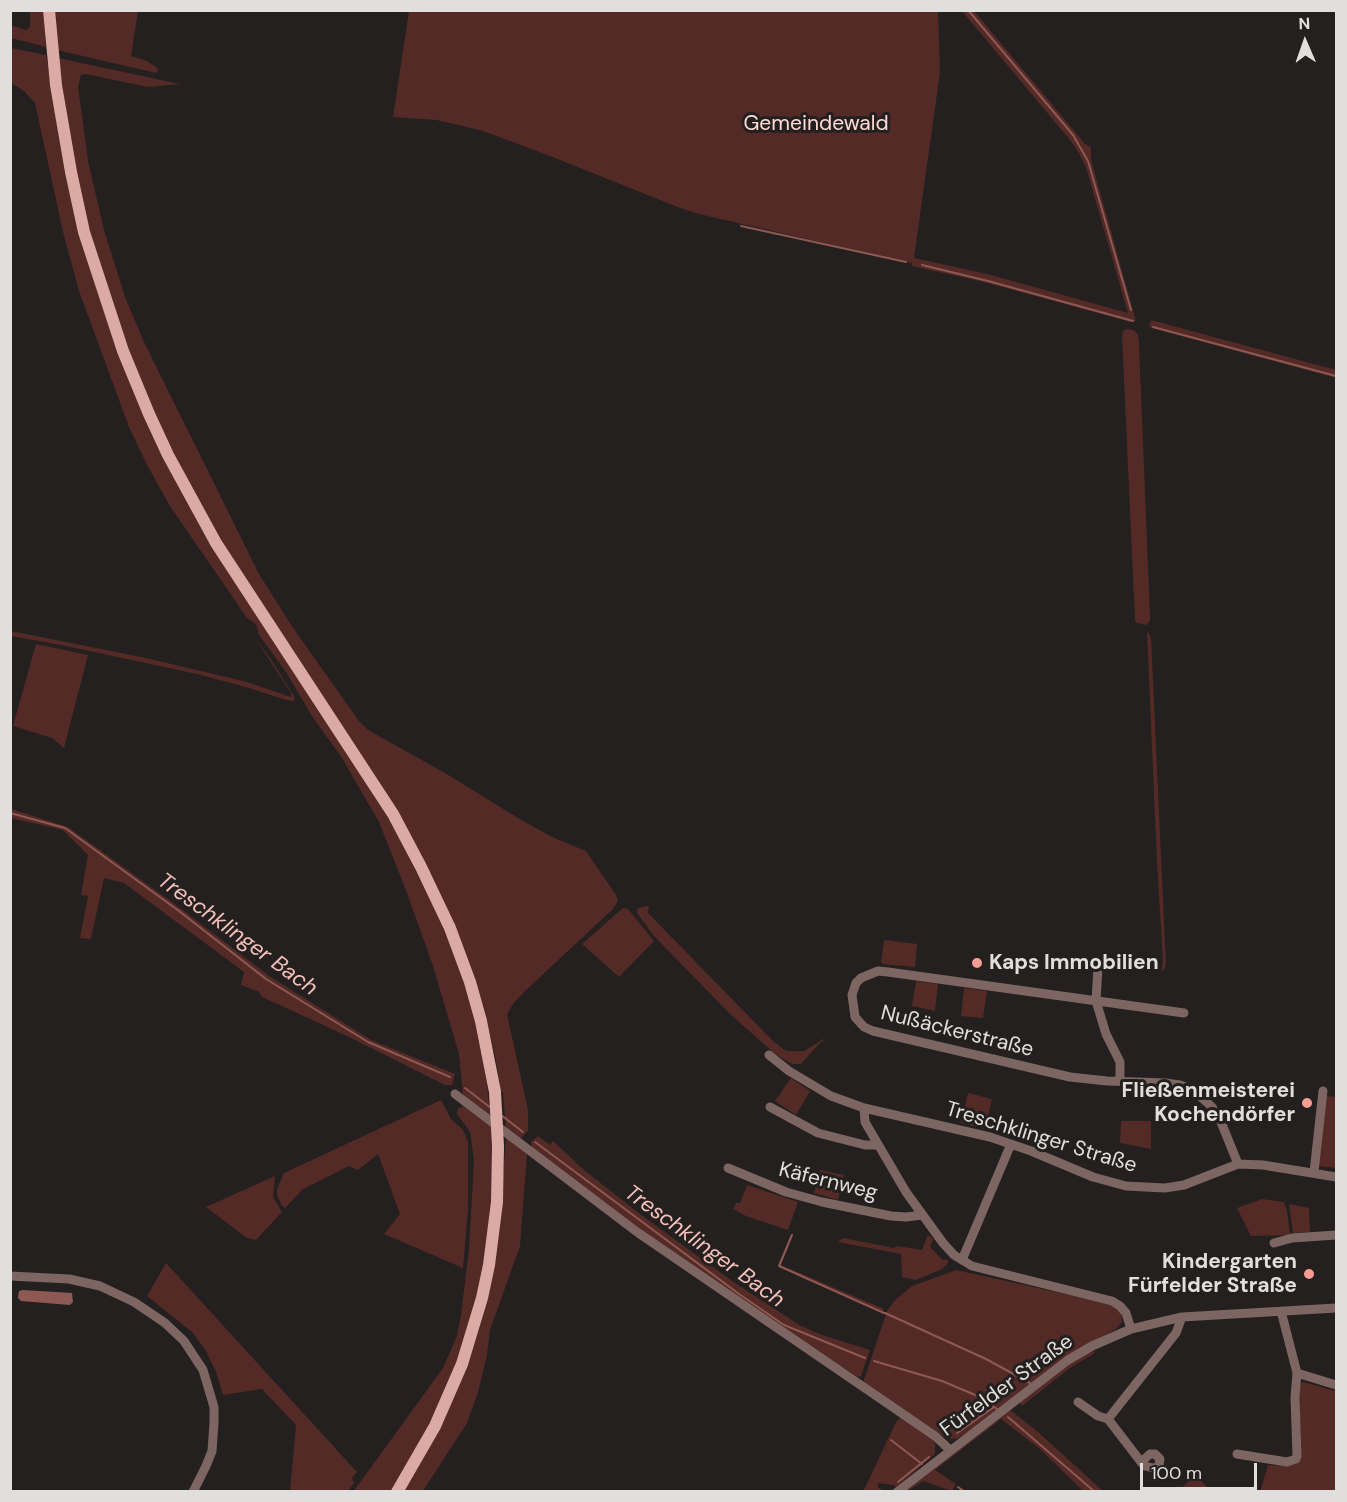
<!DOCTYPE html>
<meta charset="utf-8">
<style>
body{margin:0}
#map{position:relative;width:1347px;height:1502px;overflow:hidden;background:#23201f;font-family:"DM Sans",sans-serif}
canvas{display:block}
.frame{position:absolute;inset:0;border:12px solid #e1dfde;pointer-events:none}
.north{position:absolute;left:1275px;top:12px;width:60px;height:60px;-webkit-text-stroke:4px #23201f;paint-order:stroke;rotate:358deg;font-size:16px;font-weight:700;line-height:24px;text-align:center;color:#e1dfde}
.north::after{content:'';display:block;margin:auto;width:21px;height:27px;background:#e1dfde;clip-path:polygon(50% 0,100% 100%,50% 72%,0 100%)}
.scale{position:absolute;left:1140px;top:1463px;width:117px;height:27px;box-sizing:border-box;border:3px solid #e1dfde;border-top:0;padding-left:8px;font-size:18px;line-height:21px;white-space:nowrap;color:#e1dfde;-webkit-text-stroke:4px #23201f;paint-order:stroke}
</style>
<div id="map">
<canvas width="1347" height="1502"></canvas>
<div class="frame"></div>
<div class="north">N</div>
<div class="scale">100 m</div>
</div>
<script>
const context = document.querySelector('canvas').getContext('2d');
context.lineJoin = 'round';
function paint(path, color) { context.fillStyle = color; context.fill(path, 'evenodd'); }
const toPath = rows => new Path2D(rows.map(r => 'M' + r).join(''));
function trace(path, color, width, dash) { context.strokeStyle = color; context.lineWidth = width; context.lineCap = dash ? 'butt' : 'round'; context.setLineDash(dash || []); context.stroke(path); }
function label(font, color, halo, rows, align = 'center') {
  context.font = font + ' "DM Sans",sans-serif'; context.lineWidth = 6; context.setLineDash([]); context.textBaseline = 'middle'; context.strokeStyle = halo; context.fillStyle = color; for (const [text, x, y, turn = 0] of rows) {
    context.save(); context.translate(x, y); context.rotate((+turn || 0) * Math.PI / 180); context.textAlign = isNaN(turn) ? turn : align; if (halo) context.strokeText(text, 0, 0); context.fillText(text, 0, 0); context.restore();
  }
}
const green = toPath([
 [30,11,44,11,46,47,11,38,10,25,26,30,30,27],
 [53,11,138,11,131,56,147,61,159,69,156,73,57,50],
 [409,11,938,11,940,72,914,258,991,275,1128,313,1086,167,1079,153,1070,140,962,11,974,11,1085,144,1091,147,1091,160,1136,321,1131,322,984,282,912,266,912,263,699,214,680,208,550,156,483,131,437,120,393,117],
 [11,48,46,55,65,173,79,232,113,340,144,416,366,779,417,869,454,949,476,1022,487,1083,490,1117,463,1094,459,1054,433,966,407,893,379,822,342,758,312,716,286,672,259,635,256,624,247,618,170,506,147,465,129,427,79,291,63,232,35,103,24,91,11,83],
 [58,58,180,84,148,87,86,74,81,75,78,87,88,161,104,230,125,297,144,342,259,574,291,625,359,721,368,730,445,773,518,818,552,837,586,851,616,895,618,901,613,909,523,993,513,1004,507,1014,528,1110,528,1131,521,1138,517,1138,506,1129,503,1092,500,1091,496,1060,484,1008,390,799,218,536,172,451,146,395,120,329,89,231,76,172],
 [1151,320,1336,370,1336,378,1152,328,1149,327],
 [1127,329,1134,330,1138,335,1139,344,1150,616,1150,621,1146,625,1137,623,1135,621,1122,335,1123,331],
 [11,631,146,658,247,682,291,697,291,693,255,638,272,661,295,698,293,701,286,700,246,687,197,674,66,646,11,636],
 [1147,631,1151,637,1166,966,1161,972,1163,961,1157,863],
 [36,644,88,655,64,748,52,738,13,726],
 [11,809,68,827,180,908,269,976,371,1040,455,1074,452,1085,445,1085,349,1037,271,1001,262,997,259,992,241,985,244,972,124,883,104,878,91,939,80,938,88,896,81,895,88,855,63,830,11,818],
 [646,906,649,907,648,913,772,1040,783,1049,787,1051,804,1051,827,1037,818,1045,801,1064,792,1064,774,1053,730,1014,654,936,637,913,638,908],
 [623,908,628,909,654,941,619,977,582,944],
 [884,940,917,944,915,967,883,964,881,962],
 [916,981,938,984,935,1011,912,1006],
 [964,988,987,991,983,1018,961,1016],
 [791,1078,810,1091,796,1115,775,1101],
 [968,1093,992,1099,985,1129,961,1123],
 [1325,1096,1336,1097,1336,1168,1318,1166],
 [441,1100,451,1119,463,1130,468,1142,468,1210,463,1268,384,1234,400,1214,378,1154,358,1170,349,1166,303,1189,285,1208,282,1206,277,1195,277,1189,284,1173],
 [464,1106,492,1127,491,1224,477,1298,458,1362,434,1418,410,1463,390,1492,353,1492,443,1368,457,1336,461,1315,469,1249,474,1160,470,1132,457,1114,458,1108],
 [1121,1121,1151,1121,1151,1149,1120,1143],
 [538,1136,550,1145,553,1141,584,1170,640,1214,732,1281,801,1326,822,1335,870,1350,861,1376,858,1377,800,1340,675,1256,532,1148,531,1142],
 [506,1137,527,1154,520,1246,490,1330,487,1355,478,1392,467,1423,423,1491,402,1492,444,1421,476,1339,488,1299,499,1233],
 [820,1170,844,1175,838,1200,814,1193],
 [275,1176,273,1197,282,1212,256,1240,247,1238,206,1207],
 [747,1185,798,1202,788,1230,746,1216,733,1209,736,1203,740,1203],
 [1262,1199,1284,1202,1287,1211,1290,1235,1251,1236,1237,1208],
 [1289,1204,1309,1208,1310,1232,1293,1233],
 [791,1234,793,1234,781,1265,884,1309,882,1313,778,1266],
 [928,1235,933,1239,930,1247,943,1260,948,1260,948,1263,942,1269,916,1280,902,1277,901,1254,838,1242,843,1238,894,1248,897,1246,922,1250],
 [166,1263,357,1472,352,1478,354,1483,348,1491,290,1491,296,1425,262,1389,223,1395,216,1372,206,1351,192,1332,147,1296],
 [956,1270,1106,1303,1117,1308,1121,1313,1122,1322,1116,1329,1067,1357,965,1434,956,1439,946,1438,863,1383,887,1311,895,1300,912,1286],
 [1092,1350,1095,1353,1071,1367,1022,1406,1019,1402,1072,1362],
 [1303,1382,1336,1391,1336,1491,1260,1492,1268,1465,1285,1466,1298,1460,1301,1454,1299,1385],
 [1009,1409,1038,1432,1103,1491,1083,1491,1040,1449,1001,1419,935,1470,956,1484,952,1491,923,1481,908,1491,902,1492],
 [901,1417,932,1438,935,1444,935,1454,896,1487,893,1485,878,1483,878,1488,886,1491,863,1492,896,1422],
 [1196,1475,1211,1491,1178,1491]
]);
const water = toPath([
 [23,1290,72,1293,73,1302,70,1305,21,1301,18,1298,19,1291]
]);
const stream = toPath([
 [968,10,1073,135,1088,161,1131,310],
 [741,226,906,262],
 [922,265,988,281,1133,321],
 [1153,327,1336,376],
 [10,813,65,828,179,911,266,979,368,1042,450,1077],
 [465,1088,491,1108],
 [501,1115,523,1132],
 [535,1142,739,1294,784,1325,865,1358],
 [792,1235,779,1266,884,1313],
 [885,1313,986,1359,1030,1383],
 [874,1361,942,1381,980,1397,997,1409],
 [1008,1417,1095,1492],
 [957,1433,994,1407],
 [891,1440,922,1464],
 [898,1482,929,1457],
 [958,1487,965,1492]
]);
const minor = toPath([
 [1098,967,1096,1001,1106,1034,1120,1062,1120,1081],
 [1184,1013,888,972,878,971,861,978,856,983,852,995,855,1017,864,1027,873,1031,1070,1077,1107,1081,1166,1083,1180,1085,1193,1090,1212,1107,1221,1122,1238,1164],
 [769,1055,789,1071,831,1096,864,1108,990,1137,1031,1151,1093,1177,1126,1186,1165,1188,1184,1185,1238,1164,1263,1165,1336,1177],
 [455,1094,637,1232,935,1436,950,1450],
 [770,1107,818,1133,865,1145,878,1145],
 [864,1108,865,1122,906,1192,943,1243,954,1255,972,1266,1112,1301,1120,1306,1126,1313,1131,1329],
 [728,1168,786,1192,822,1202,891,1216,906,1217,923,1215],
 [1314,1172,1323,1091],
 [1274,1243,1292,1238,1336,1235],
 [962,1260,1011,1144],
 [10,1276,69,1279,100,1286,134,1302,165,1323,184,1341,203,1370,214,1407,214,1423,212,1451,206,1466,193,1492],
 [1297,1373,1336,1385],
 [1078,1402,1098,1416,1108,1419,1176,1333,1182,1317],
 [1108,1419,1138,1458,1141,1462,1145,1466,1153,1468,1157,1467,1159,1465,1160,1459,1155,1454,1150,1454,1141,1462],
 [1237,1454,1287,1462,1296,1459,1297,1456,1295,1397,1297,1373,1281,1311],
 [897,1492,1068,1360,1092,1346,1131,1329,1182,1317,1336,1308]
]);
const major = toPath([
 [49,10,56,85,71,172,84,232,123,351,149,414,168,455,216,543,393,814,421,867,450,928,470,982,481,1021,495,1092,498,1146,497,1202,489,1265,482,1298,462,1364,435,1426,397,1492]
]);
const markers = [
 [977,963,6,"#f59c93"],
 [1307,1103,6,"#f59c93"],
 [1309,1274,6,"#f59c93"]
];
const parkNames = [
 ["Gemeindewald",816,124]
];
const poiNames = [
 ["Kaps Immobilien",989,963,"left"],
 ["Fließenmeisterei",1295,1091],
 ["Kochendörfer",1295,1115],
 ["Kindergarten",1297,1262],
 ["Fürfelder Straße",1297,1286]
];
const streetNames = [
 ["Nußäckerstraße",957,1032,14],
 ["Treschklinger Straße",1041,1138,17],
 ["Käfernweg",828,1182,14],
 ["Fürfelder Straße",1007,1386,-36]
];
const waterNames = [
 ["Treschklinger Bach",237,935,36],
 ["Treschklinger Bach",704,1247,36]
];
paint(green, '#542a27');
paint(water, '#8e5953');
trace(stream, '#8e5953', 2);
trace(minor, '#7d6562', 9);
trace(major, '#dcaaa4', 12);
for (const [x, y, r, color] of markers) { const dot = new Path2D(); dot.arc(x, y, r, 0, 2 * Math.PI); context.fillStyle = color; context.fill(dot); trace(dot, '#23201f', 2); }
label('21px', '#fedbd6', '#23201f', parkNames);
label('bold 21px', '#e1dfde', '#23201f', poiNames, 'right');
label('21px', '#e1dfde', '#23201f', streetNames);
label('italic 22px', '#f4c0ba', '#23201f', waterNames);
</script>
